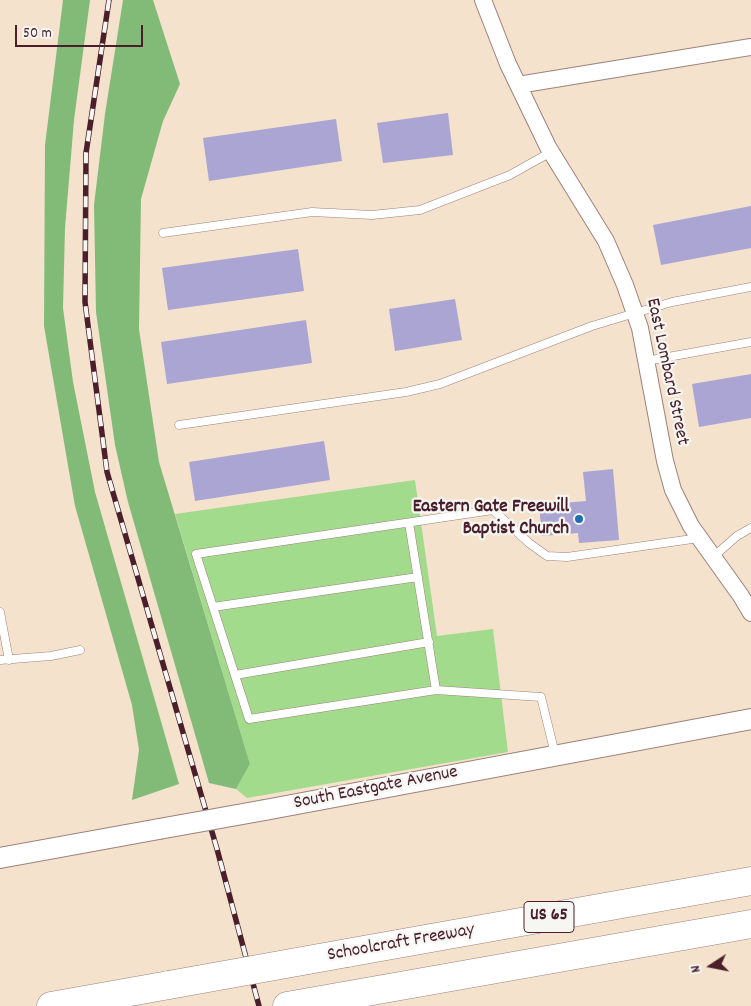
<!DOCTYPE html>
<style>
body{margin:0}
#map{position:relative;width:751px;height:1006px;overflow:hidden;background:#f4e2cc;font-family:Dekko,sans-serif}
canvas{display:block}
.north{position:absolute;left:686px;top:941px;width:50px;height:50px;-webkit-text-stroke:4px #f6f6f2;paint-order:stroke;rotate:259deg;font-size:14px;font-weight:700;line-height:20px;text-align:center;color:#4a1f2b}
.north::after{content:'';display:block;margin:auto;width:18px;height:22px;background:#4a1f2b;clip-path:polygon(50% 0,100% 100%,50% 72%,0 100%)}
.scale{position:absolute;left:15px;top:25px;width:128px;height:22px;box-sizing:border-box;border:2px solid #4a1f2b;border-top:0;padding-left:6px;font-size:15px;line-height:18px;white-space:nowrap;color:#4a1f2b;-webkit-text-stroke:4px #f6f6f2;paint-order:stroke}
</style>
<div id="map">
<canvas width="751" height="1006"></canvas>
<div class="north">N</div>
<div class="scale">50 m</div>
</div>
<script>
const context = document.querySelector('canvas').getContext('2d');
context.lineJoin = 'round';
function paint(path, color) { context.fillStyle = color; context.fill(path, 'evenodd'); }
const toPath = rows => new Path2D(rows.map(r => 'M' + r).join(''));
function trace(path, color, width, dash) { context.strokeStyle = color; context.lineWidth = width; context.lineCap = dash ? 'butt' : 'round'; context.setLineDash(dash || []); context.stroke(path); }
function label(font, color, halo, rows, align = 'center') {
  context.font = font + ' Dekko,sans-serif'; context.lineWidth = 4.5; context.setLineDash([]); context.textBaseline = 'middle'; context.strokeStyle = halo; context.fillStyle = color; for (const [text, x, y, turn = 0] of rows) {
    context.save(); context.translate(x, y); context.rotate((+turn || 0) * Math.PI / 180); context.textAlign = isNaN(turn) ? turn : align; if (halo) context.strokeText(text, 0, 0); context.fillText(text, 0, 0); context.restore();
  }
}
const green = toPath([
 [415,480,437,636,493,629,508,752,247,798,236,789,250,764,175,514]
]);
const forest = toPath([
 [63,0,90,0,74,120,65,228,63,308,73,382,95,492,179,784,132,800,139,750,132,705,75,506,44,326,45,145],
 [123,0,153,0,180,84,163,121,141,199,139,329,159,462,250,764,236,789,209,783,128,502,115,445,96,312,94,205,105,114]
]);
const building = toPath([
 [448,113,453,155,383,163,377,123],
 [336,119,342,161,209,181,203,138],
 [751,206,751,248,661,265,653,225],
 [298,249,304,291,168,310,162,268],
 [455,299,462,340,395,351,389,309],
 [306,320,312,363,167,384,161,342],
 [751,374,751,418,699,427,692,384],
 [324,441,330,480,195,501,189,462],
 [613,469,619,540,579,543,578,533,542,536,539,505,586,501,583,472]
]);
const service = toPath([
 [163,233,312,212,372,215,420,210,510,175,551,152],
 [646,361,751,342],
 [179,425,406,392,440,384,592,326,635,313,672,302,751,287],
 [409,523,436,690],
 [713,557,737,536,751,528],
 [213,607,418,577],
 [0,612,9,660],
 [0,660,51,656,80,650],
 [235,675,429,642],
 [555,754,541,697,436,690,249,719,196,554,493,510,529,543,547,556,567,557,699,538]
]);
const minor = toPath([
 [483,0,508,64,548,147,606,241,625,285,640,328,665,461,673,490,691,526,741,596,751,613],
 [518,85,751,47]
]);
const tertiary = toPath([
 [265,810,751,719],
 [0,858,159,829]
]);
const motorway = toPath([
 [347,953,751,881],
 [51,1006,169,985],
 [287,1006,751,924]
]);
const rail = toPath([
 [109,0,86,153,85,302,107,472,217,849,259,1006]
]);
const tertiaryBridge = toPath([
 [159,829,265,810]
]);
const motorwayBridge = toPath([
 [169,985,347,953]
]);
const markers = [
 [579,519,5,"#1f6fb2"]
];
const shields = [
 [549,917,50]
];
const shieldNames = [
 ["US 65",549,917]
];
const streetNames = [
 ["East Lombard Street",666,372,78],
 ["South Eastgate Avenue",376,789,-11],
 ["Schoolcraft Freeway",401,944,-10]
];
const poiNames = [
 ["Eastern Gate Freewill",569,508],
 ["Baptist Church",569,530]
];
paint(green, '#a3db8d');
paint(forest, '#82bb78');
paint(building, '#aba5d4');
trace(service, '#9f807c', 9);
trace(minor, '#9f807c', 18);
trace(tertiary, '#9f807c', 22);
trace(motorway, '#9f807c', 29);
trace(service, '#fff', 8);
trace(minor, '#fff', 16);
trace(tertiary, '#fff', 20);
trace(motorway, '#fff', 28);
trace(rail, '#4a1f2b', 5.5);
trace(rail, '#f6f6f2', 4, [11]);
trace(tertiaryBridge, '#9f807c', 22, []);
trace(motorwayBridge, '#9f807c', 29, []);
trace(tertiaryBridge, '#fff', 20);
trace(motorwayBridge, '#fff', 28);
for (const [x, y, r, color] of markers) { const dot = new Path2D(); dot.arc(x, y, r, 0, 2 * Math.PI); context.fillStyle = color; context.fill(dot); trace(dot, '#f6f6f2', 2); }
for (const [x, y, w] of shields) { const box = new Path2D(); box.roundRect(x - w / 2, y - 15.5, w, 31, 4); context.fillStyle = '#f6f6f2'; context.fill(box); trace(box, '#4a1f2b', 1); }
label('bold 18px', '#4a1f2b', null, shieldNames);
label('19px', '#4a1f2b', '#f6f6f2', streetNames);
label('bold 19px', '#4a1f2b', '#f6f6f2', poiNames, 'right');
</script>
